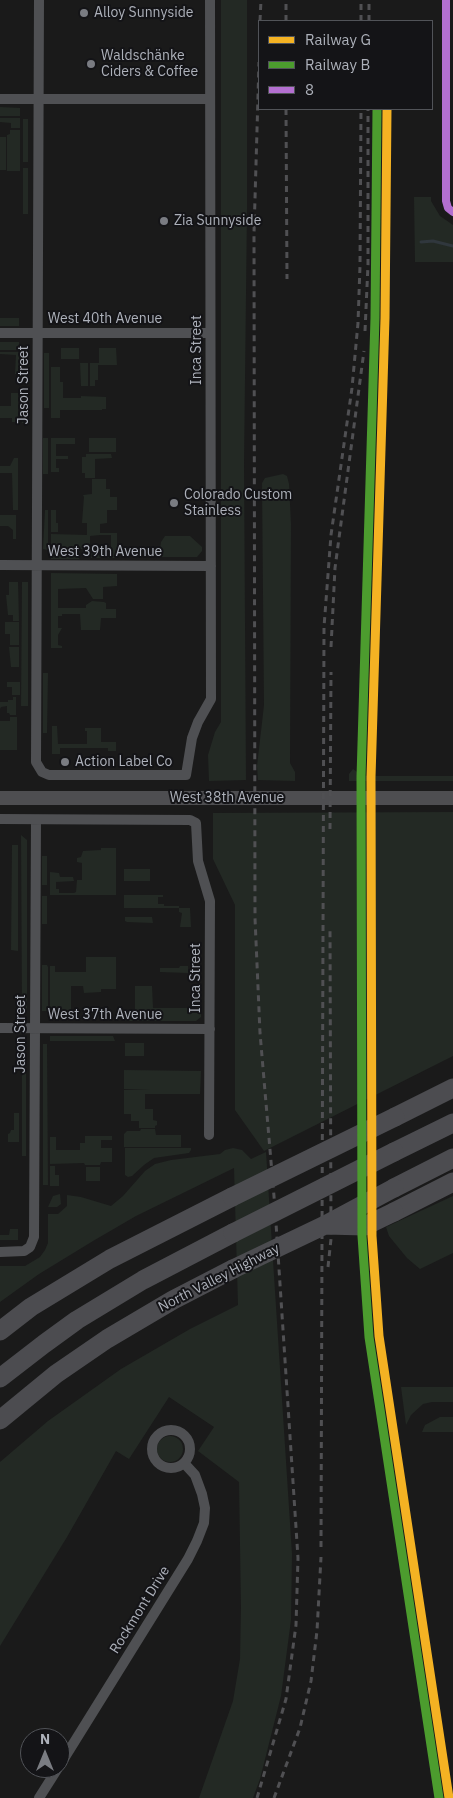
<!DOCTYPE html>
<meta charset="utf-8">
<style>
body{margin:0}
#map{position:relative;width:453px;height:1798px;overflow:hidden;background:#1a1a1a;font-family:"IBM Plex Sans",sans-serif}
canvas{display:block}
.legend{position:absolute;left:258px;top:20px;width:175px;height:90px;box-sizing:border-box;background:#141417;border:1px solid #515358;margin:0;padding:6px 9px;list-style:none;font-size:15px;color:#adb1ba}
.legend li{display:flex;align-items:center;gap:10px;height:25px}
.legend b{width:25px;border:1px solid #515358}
.north{position:absolute;left:20px;top:1728px;width:50px;height:50px;box-sizing:border-box;background:#141417;border:1px solid #515358;border-radius:50%;rotate:0deg;font-size:14px;font-weight:700;line-height:20px;text-align:center;color:#adb1ba}
.north::after{content:'';display:block;margin:auto;width:18px;height:22px;background:#7a7c82;clip-path:polygon(50% 0,100% 100%,50% 72%,0 100%)}
</style>
<div id="map">
<canvas width="453" height="1798"></canvas>
<ul class="legend">
<li><b style="height:6px;background:#f4b223"></b>Railway G</li>
<li><b style="height:6px;background:#4c9c2e"></b>Railway B</li>
<li><b style="height:6px;background:#b36fd0"></b>8</li>
</ul>
<div class="north">N</div>
</div>
<script>
const context = document.querySelector('canvas').getContext('2d');
context.lineJoin = 'round';
function paint(path, color) { context.fillStyle = color; context.fill(path, 'evenodd'); }
const toPath = rows => new Path2D(rows.map(r => 'M' + r).join(''));
function trace(path, color, width, dash) { context.strokeStyle = color; context.lineWidth = width; context.lineCap = dash ? 'butt' : 'round'; context.setLineDash(dash || []); context.stroke(path); }
function label(font, color, halo, rows, align = 'center') {
  context.font = font + ' "IBM Plex Sans",sans-serif'; context.lineWidth = 4; context.setLineDash([]); context.textBaseline = 'middle'; context.strokeStyle = halo; context.fillStyle = color; for (const [text, x, y, turn = 0] of rows) {
    context.save(); context.translate(x, y); context.rotate((+turn || 0) * Math.PI / 180); context.textAlign = isNaN(turn) ? turn : align; if (halo) context.strokeText(text, 0, 0); context.fillText(text, 0, 0); context.restore();
  }
}
const green = toPath([
 [221,0,247,0,247,209,244,464,246,780,209,781,208,755,215,732,221,722],
 [0,107,20,108,20,116,0,116],
 [0,118,20,118,20,128,11,128,11,123,0,122],
 [23,119,28,119,28,162,23,162],
 [10,130,20,130,20,171,7,171,7,135,10,134],
 [0,137,6,137,6,170,0,170],
 [23,168,28,168,28,214,23,214],
 [414,197,431,197,431,201,440,216,453,225,453,262,415,262],
 [0,318,19,318,19,326,0,326],
 [0,342,19,342,19,350,0,350],
 [79,348,79,359,61,359,61,348],
 [99,348,116,348,117,365,98,365,98,380,95,380,95,386,90,386,90,363,99,363],
 [0,352,19,352,19,374,15,374,16,355,0,354],
 [44,353,49,353,49,408,44,408],
 [80,363,88,363,88,386,81,386],
 [51,367,60,367,60,382,63,382,63,398,81,398,81,396,106,397,106,409,102,409,102,410,60,410,60,418,51,418],
 [11,393,18,393,18,422,12,422,12,418,0,418,0,406,11,406],
 [22,393,28,393,28,423,22,423],
 [43,438,48,438,48,474,43,474],
 [51,438,75,438,75,444,56,444,56,456,68,456,68,459,56,459,56,468,59,468,59,472,51,472],
 [89,438,116,438,116,452,89,452],
 [86,454,111,454,112,458,95,459,95,478,85,478,85,473,82,473,82,457,86,457],
 [14,458,18,458,18,510,13,510,12,473,0,473,0,466,10,466],
 [283,474,287,476,289,484,291,524,290,763,295,772,295,781,258,780,257,766,264,705,262,483,265,478],
 [92,479,106,479,106,489,110,489,110,497,84,497,83,495,92,494],
 [84,497,117,497,117,510,107,510,107,523,100,524,100,533,117,533,117,558,91,558,91,549,111,549,111,535,100,535,90,536,90,549,79,549,79,559,51,559,51,534,87,535,87,523,82,523],
 [45,510,48,510,48,550,43,549],
 [51,510,56,510,56,523,58,523,58,532,51,532],
 [0,515,16,515,16,539,13,539,13,530,8,526,0,526],
 [165,536,190,536,202,547,202,551,197,557,145,557,145,550,160,549,161,542],
 [51,573,117,574,117,586,103,587,103,599,93,599,86,588,58,589,58,608,86,608,86,605,92,601,104,602,106,603,106,609,116,609,116,618,101,618,100,630,81,630,80,614,62,614,62,616,58,616,58,628,62,628,58,635,58,645,62,646,62,648,51,648],
 [9,582,18,582,19,621,13,621,13,615,8,615,6,595,9,595],
 [22,582,28,582,28,706,21,706],
 [5,622,19,622,19,645,10,645,10,634,5,634],
 [9,647,19,647,19,667,11,667],
 [43,673,48,673,47,733,43,733],
 [7,682,20,682,20,695,12,695,12,687,7,687],
 [13,697,16,697,16,715,10,715,9,713,7,713,7,706,1,707,0,709,0,702,8,702,8,700,13,700],
 [10,717,17,717,17,750,0,750,0,721,10,721],
 [52,726,57,726,58,744,87,744,87,731,85,731,85,728,101,728,101,742,116,742,116,751,108,751,108,748,60,748,60,754,52,754],
 [353,769,363,776,453,776,453,781,349,781,349,774],
 [453,812,453,1056,264,1151,235,1110,235,905,213,859,213,813],
 [21,835,27,840,27,1011,22,1011],
 [12,845,18,845,18,951,11,950],
 [101,848,116,848,116,895,50,895,50,872,59,873,60,877,73,877,74,881,56,882,56,889,59,889,59,893,74,893,76,892,77,880,82,880,82,863,77,862,77,858,81,857,83,851,101,850],
 [42,856,47,856,47,885,42,885],
 [124,869,150,869,150,881,124,881],
 [124,895,163,895,163,897,158,897,158,904,164,904,164,906,179,906,179,908,124,908],
 [42,896,47,896,47,924,42,924],
 [179,908,190,908,191,927,180,927,182,913,179,912],
 [125,917,152,917,153,923,127,922,125,921],
 [86,957,116,957,116,989,101,989,101,992,84,993,83,986,71,986,71,1011,50,1011,50,966,55,966,55,972,86,972],
 [42,965,47,965,48,967,48,1011,42,1011],
 [180,966,188,966,188,973,160,972,160,968,179,968],
 [135,986,152,986,153,1008,188,1008,188,1013,201,1013,201,1017,196,1021,124,1021,124,1012,135,1012],
 [50,1036,113,1036,115,1041,50,1041],
 [22,1043,26,1043,26,1156,22,1156],
 [125,1043,144,1043,144,1056,125,1056],
 [43,1044,47,1044,48,1185,43,1185],
 [124,1070,201,1071,200,1094,145,1094,145,1109,153,1109,153,1120,157,1121,157,1125,155,1126,155,1128,139,1128,139,1121,131,1121,131,1114,124,1114,124,1090,150,1089,124,1089],
 [14,1113,19,1113,19,1142,8,1142,8,1134,10,1133,11,1130,14,1130],
 [141,1129,155,1129,156,1135,181,1135,181,1147,124,1147,124,1134,127,1131,140,1131],
 [85,1136,112,1136,112,1140,101,1140,101,1148,112,1148,112,1162,101,1162,100,1165,85,1165,84,1163,50,1164,50,1137,56,1137,56,1150,80,1150,80,1143,85,1143],
 [125,1148,191,1148,191,1150,189,1153,154,1158,144,1165,132,1176,128,1177,125,1175],
 [233,1148,242,1150,251,1159,266,1152,292,1554,291,1620,281,1696,260,1779,253,1798,199,1798,233,1701,240,1659,241,1608,239,1482,198,1451,214,1427,169,1397,129,1459,116,1451,67,1537,0,1646,0,1462,48,1421,121,1369,190,1329,238,1305,234,1168,136,1216,93,1241,39,1274,0,1302,0,1266,25,1266,40,1257,45,1250,48,1243,48,1214,58,1214,67,1206,67,1195,81,1197,111,1206,123,1196,145,1171,155,1164,171,1160,220,1154,225,1150],
 [50,1166,55,1166,55,1175,59,1175,59,1186,50,1186],
 [86,1167,100,1167,100,1181,86,1181],
 [60,1194,61,1204,57,1207,48,1207,53,1196],
 [453,1196,453,1253,420,1269,407,1258,389,1236,386,1227],
 [10,1229,18,1229,18,1240,0,1240,0,1235,9,1235],
 [401,1387,453,1387,453,1402,432,1402,423,1404,411,1415,406,1425],
 [440,1417,453,1417,453,1432,422,1432,425,1425],
 '157 1449a13 13 0 1 1 26 0a13 13 0 1 1-26 0Z'
]);
const stream = toPath([
 [421,242,433,241,453,246]
]);
const street = toPath([
 [39,0,36,762,42,772,49,775,186,775,192,738,198,722,211,699,210,0],
 [0,99,210,99],
 [0,333,210,333],
 [0,565,211,566],
 [0,819,190,820,196,823,198,861,210,901,209,1135],
 [0,1028,210,1029],
 [0,1252,24,1251,30,1247,34,1237,36,820],
 '152 1449a19 19 0 1 1 38 0a19 19 0 1 1-38 0Z',
 [60,1765,188,1559,197,1541,204,1523,205,1508,202,1494,195,1475,184,1463],
 [39,1798,58,1768]
]);
const secondary = toPath([
 [0,798,453,798]
]);
const highway = toPath([
 [395,1117,453,1088],
 [394,1152,453,1123],
 [394,1188,453,1158],
 [394,1212,453,1182],
 [0,1331,31,1307,110,1259,232,1197],
 [0,1378,44,1344,77,1320,143,1280,233,1233],
 [0,1420,56,1374,107,1339,173,1300,233,1269]
]);
const rail = toPath([
 [260,21,261,0],
 [286,21,286,0],
 [361,21,361,0],
 [369,21,369,0],
 [286,109,287,279],
 [365,331,368,265,368,109],
 [331,647,335,568,364,351],
 [330,829,331,672],
 [328,1267,331,1239,330,927],
 [321,1547,324,627,331,535,352,388,358,323,360,266,361,109],
 [257,1798,286,1699,296,1625,298,1558,275,1208,260,1033,255,918,254,233,259,62],
 [274,1798,300,1728,311,1681,317,1631,321,1557]
]);
const highwayBridge = toPath([
 [232,1197,395,1117],
 [326,1225,365,1226,394,1212],
 [233,1233,394,1152],
 [233,1269,325,1225,394,1188]
]);
const bus1 = toPath([
 [446,0,446,201,448,208,453,212]
]);
const rail1 = toPath([
 [387,109,385,318,371,777,372,1236,379,1336,449,1798]
]);
const rail2 = toPath([
 [377,109,375,318,361,777,362,1236,369,1337,439,1798]
]);
const markers = [
 [84,13,5,"#7a7c82"],
 [91,64,5,"#7a7c82"],
 [164,221,5,"#7a7c82"],
 [174,503,5,"#7a7c82"],
 [65,762,5,"#7a7c82"]
];
const poiNames = [
 ["Alloy Sunnyside",94,13],
 ["Waldschänke",101,56],
 ["Ciders & Coffee",101,72],
 ["Zia Sunnyside",174,221],
 ["Colorado Custom",184,495],
 ["Stainless",184,511],
 ["Action Label Co",75,762]
];
const streetNames = [
 ["West 40th Avenue",105,319],
 ["Inca Street",197,350,-90],
 ["Jason Street",24,385,-90],
 ["West 39th Avenue",105,552],
 ["West 38th Avenue",227,798],
 ["Inca Street",196,978,-90],
 ["West 37th Avenue",105,1015],
 ["Jason Street",21,1034,-90],
 ["North Valley Highway",219,1278,-27],
 ["Rockmont Drive",140,1610,-58]
];
paint(green, '#232924');
trace(stream, '#30373d', 3);
trace(street, '#4f5053', 10);
trace(secondary, '#4e4e51', 14);
trace(highway, '#4c4c50', 19);
trace(rail, '#505053', 3, [6, 5]);
trace(highwayBridge, '#4c4c50', 19);
trace(bus1, '#b36fd0', 8);
trace(rail1, '#f4b223', 9);
trace(rail2, '#4c9c2e', 9);
for (const [x, y, r, color] of markers) { const dot = new Path2D(); dot.arc(x, y, r, 0, 2 * Math.PI); context.fillStyle = color; context.fill(dot); trace(dot, '#141417', 2); }
label('14px', '#adb1ba', '#141417', poiNames, 'left');
label('14px', '#adb1ba', '#141417', streetNames);
</script>
